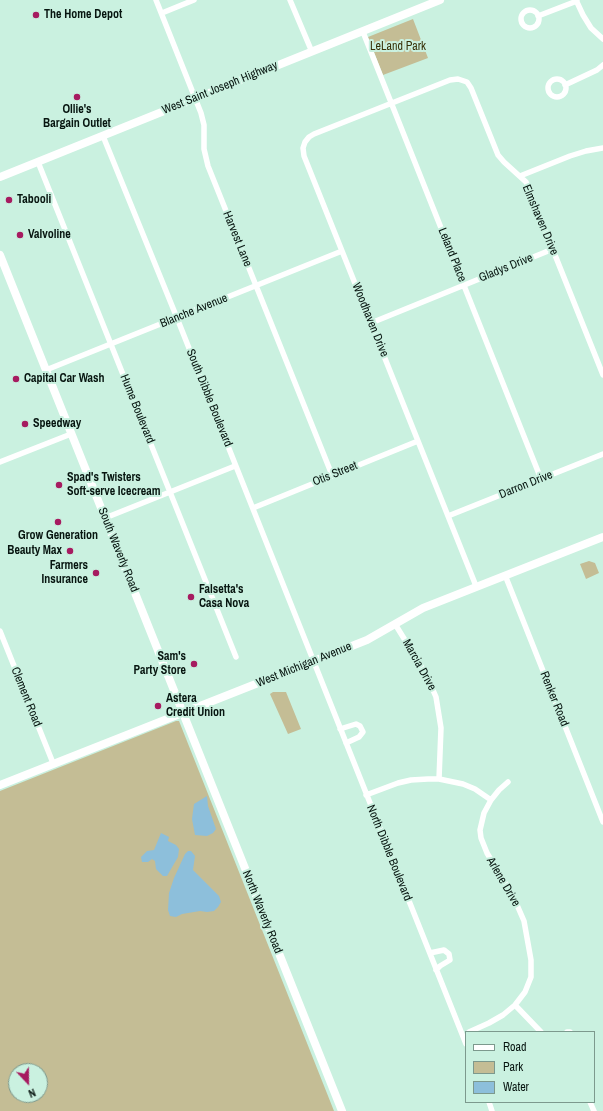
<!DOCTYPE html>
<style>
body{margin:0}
#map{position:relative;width:603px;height:1111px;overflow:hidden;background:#caf1e0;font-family:"Archivo Narrow",sans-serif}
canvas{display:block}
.legend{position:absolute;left:465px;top:1031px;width:130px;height:72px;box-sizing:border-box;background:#caf1e0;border:1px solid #7c998d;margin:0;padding:5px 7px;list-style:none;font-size:12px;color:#071510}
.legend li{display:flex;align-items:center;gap:8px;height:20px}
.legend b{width:20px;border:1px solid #7c998d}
.north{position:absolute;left:8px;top:1063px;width:40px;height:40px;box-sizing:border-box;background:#caf1e0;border:1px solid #7c998d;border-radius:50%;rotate:158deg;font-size:11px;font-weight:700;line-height:16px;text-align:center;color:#071510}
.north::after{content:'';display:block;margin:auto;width:14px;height:18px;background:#a61b60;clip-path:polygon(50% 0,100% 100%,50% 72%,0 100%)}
</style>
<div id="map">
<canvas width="603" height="1111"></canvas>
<ul class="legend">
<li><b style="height:5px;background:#fff"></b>Road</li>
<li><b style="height:11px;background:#c4bd95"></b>Park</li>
<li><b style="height:11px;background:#8dbfdb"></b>Water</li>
</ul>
<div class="north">N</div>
</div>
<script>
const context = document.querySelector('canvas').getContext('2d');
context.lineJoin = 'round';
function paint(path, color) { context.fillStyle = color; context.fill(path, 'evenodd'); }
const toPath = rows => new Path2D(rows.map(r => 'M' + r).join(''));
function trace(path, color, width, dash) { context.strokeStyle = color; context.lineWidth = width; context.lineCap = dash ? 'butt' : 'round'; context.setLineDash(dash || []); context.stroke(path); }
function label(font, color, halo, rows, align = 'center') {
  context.font = font + ' "Archivo Narrow",sans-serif'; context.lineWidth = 4; context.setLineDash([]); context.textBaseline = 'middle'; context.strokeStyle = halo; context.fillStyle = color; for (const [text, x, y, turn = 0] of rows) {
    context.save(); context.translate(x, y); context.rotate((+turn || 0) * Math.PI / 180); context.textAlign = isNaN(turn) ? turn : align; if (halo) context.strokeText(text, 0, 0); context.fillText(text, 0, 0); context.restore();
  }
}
const green = toPath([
 [413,19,428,58,383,75,368,37],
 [589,561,595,563,599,573,586,579,580,564],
 [273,692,286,692,301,729,288,734,270,694],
 [176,721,179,721,334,1111,0,1111,0,791],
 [16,1071,40,1071,40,1095,16,1095]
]);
const water = toPath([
 [207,796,208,806,216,829,213,833,207,836,195,835,192,819,194,804],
 [161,833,169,837,168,841,176,845,179,849,178,857,167,876,163,876,156,869,155,861,152,859,148,862,142,862,141,857,147,851,154,850],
 [188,851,191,851,195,856,193,870,219,896,221,902,218,907,214,911,207,912,200,911,182,914,176,917,170,916,168,910,169,893,174,878,185,854]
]);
const street = toPath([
 [156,0,201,113,204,125,204,149,208,166,332,475],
 [290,0,312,52],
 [576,0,583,15,591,28,603,39],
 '521 19a9 9 0 1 1 18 0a9 9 0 1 1-18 0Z',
 [162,13,194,0],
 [538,16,577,1],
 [363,32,541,479],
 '548 88a9 9 0 1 1 18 0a9 9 0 1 1-18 0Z',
 [565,85,597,70,603,65],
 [103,136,177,318,466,1044],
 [38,162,236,657],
 [520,176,570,156,586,151,603,148],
 [371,323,553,249],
 [46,370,342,251],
 [0,462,71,434],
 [253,508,418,441],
 [448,516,603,454],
 [105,518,235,466],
 [505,575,603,822],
 [476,586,304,156,303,148,305,142,309,137,314,134,450,80,458,79,467,82,471,88,498,155,504,162,526,182,531,195,603,375],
 [395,624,426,674,436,697,441,728,439,779],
 [0,631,53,763],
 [340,729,356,724,360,726,363,732,359,737,346,743],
 [366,795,398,783,411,780,428,779,439,779,463,784,475,789,491,800],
 [430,953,444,950,449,954,450,960,440,966,436,970],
 [515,1005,541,1032],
 [469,1032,489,1023,503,1015,515,1005,525,992,531,977,531,960,524,921,514,898,487,853,481,838,480,830,484,813,491,800,499,790,508,782],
 [567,1032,570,1032],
 [489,1102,492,1111],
 [590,1102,594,1111]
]);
const secondary = toPath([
 [0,177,440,0],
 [0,255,342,1111],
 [0,785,367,640,423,608,603,537]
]);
const markers = [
 [36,15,4,"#a61b60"],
 [77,97,4,"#a61b60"],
 [9,200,4,"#a61b60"],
 [20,235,4,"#a61b60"],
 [16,379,4,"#a61b60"],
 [25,424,4,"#a61b60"],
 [59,485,4,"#a61b60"],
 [58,522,4,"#a61b60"],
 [70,551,4,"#a61b60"],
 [96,573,4,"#a61b60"],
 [191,597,4,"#a61b60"],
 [194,664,4,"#a61b60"],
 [158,706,4,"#a61b60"]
];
const poiNames = [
 ["The Home Depot",44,15],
 ["Ollie's",77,110,"center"],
 ["Bargain Outlet",77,124,"center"],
 ["Tabooli",17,200],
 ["Valvoline",28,235],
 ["Capital Car Wash",24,379],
 ["Speedway",33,424],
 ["Spad's Twisters",67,478],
 ["Soft-serve Icecream",67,492],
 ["Grow Generation",58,536,"center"],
 ["Beauty Max",62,551,"right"],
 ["Farmers",88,566,"right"],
 ["Insurance",88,580,"right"],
 ["Falsetta's",199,590],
 ["Casa Nova",199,604],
 ["Sam's",186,657,"right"],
 ["Party Store",186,671,"right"],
 ["Astera",166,699],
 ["Credit Union",166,713]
];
const parkNames = [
 ["LeLand Park",398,47]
];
const streetNames = [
 ["West Saint Joseph Highway",220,88,-22],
 ["Elmshaven Drive",540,220,67],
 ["Harvest Lane",237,239,68],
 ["Leland Place",452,255,68],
 ["Gladys Drive",506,268,-22],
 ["Blanche Avenue",194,311,-22],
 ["Woodhaven Drive",370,320,68],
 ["South Dibble Boulevard",209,398,68],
 ["Hume Boulevard",137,409,68],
 ["Otis Street",335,474,-22],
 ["Darron Drive",526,485,-22],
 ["South Waverly Road",118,550,68],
 ["West Michigan Avenue",304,665,-22],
 ["Marcia Drive",419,665,61],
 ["Clement Road",26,697,68],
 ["Renker Road",554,699,68],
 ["North Dibble Boulevard",389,853,68],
 ["Arlene Drive",503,882,60],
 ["North Waverly Road",262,912,68]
];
paint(green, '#c4bd95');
paint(water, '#8dbfdb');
trace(street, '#fff', 5.5);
trace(secondary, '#fff', 8);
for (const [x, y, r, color] of markers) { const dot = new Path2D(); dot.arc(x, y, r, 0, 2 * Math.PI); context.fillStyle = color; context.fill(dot); trace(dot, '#caf1e0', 1.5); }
label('bold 12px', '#071510', '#caf1e0', poiNames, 'left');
label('12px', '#373007', '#caf1e0', parkNames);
label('12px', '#071510', '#caf1e0', streetNames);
</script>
